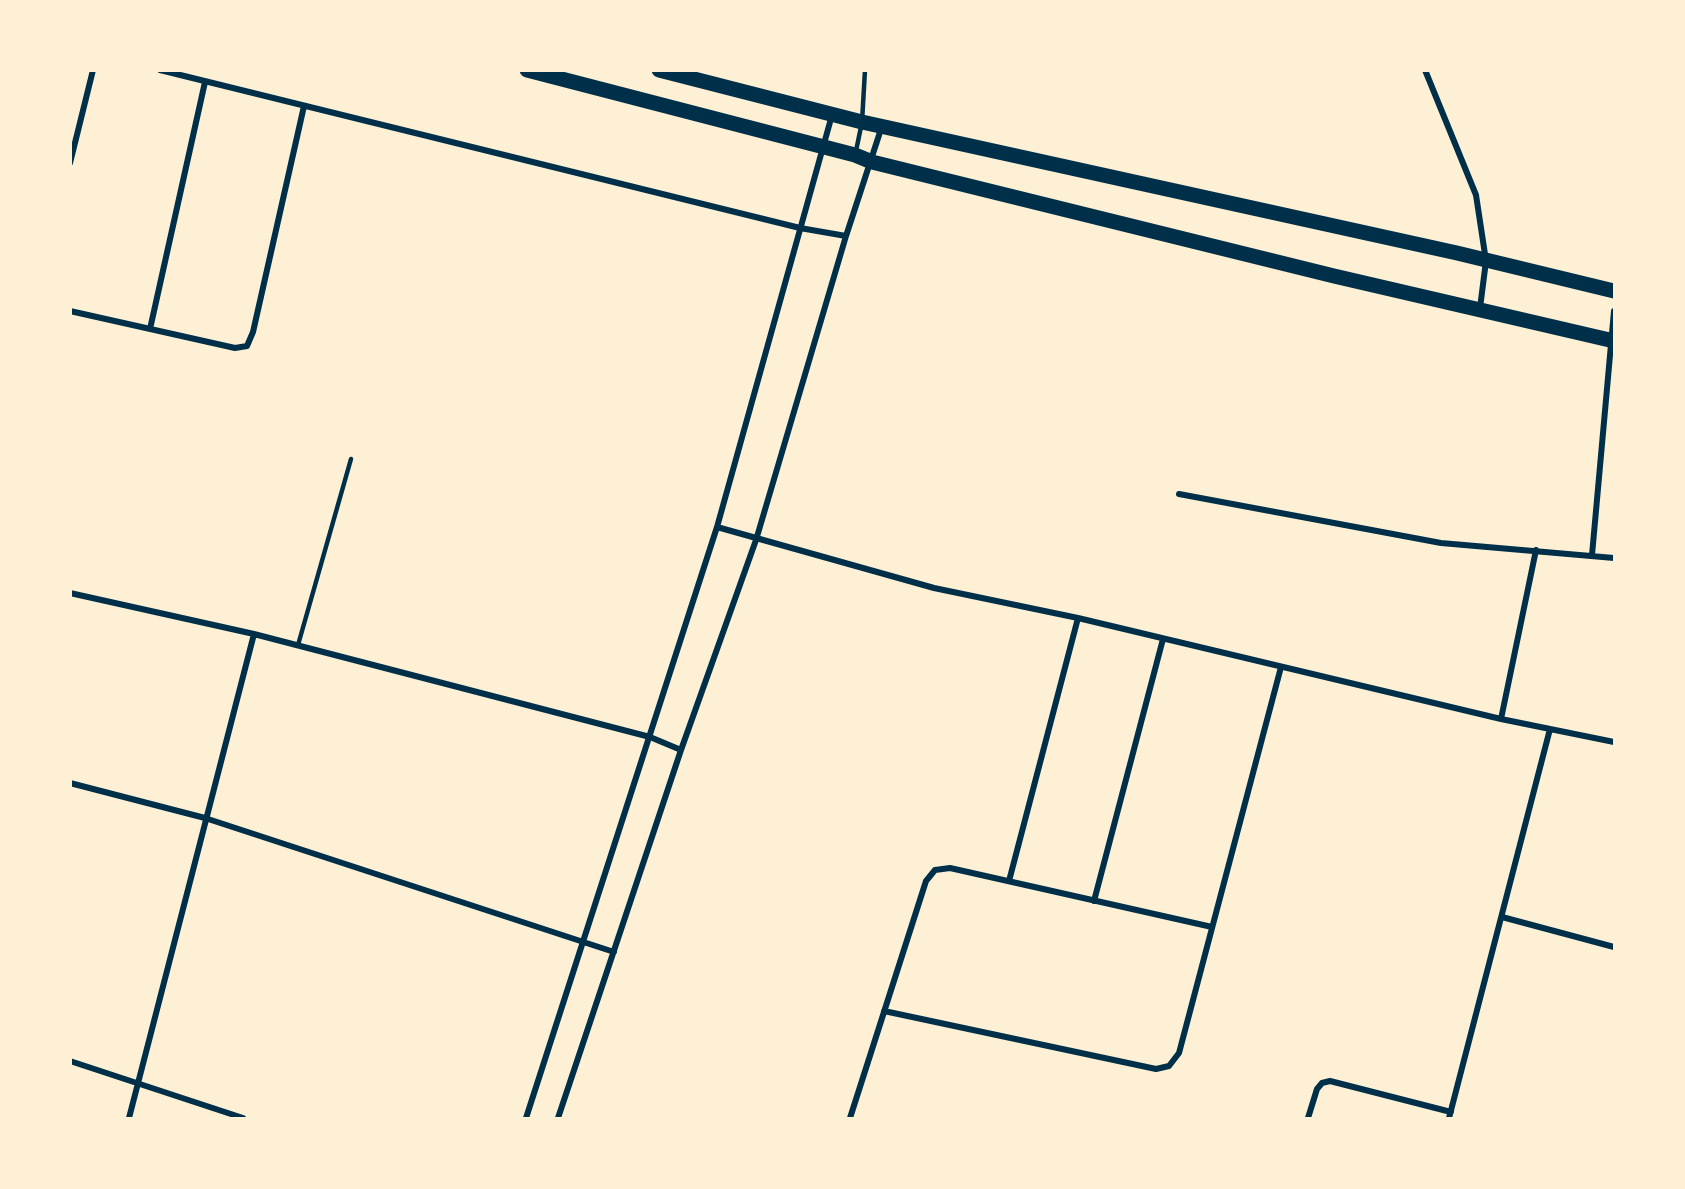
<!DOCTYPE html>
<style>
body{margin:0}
#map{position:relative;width:1685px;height:1189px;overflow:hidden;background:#fdf0d5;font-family:"Titillium Web",sans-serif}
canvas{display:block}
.frame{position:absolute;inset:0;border:72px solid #fdf0d5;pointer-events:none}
</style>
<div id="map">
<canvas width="1685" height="1189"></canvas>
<div class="frame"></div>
</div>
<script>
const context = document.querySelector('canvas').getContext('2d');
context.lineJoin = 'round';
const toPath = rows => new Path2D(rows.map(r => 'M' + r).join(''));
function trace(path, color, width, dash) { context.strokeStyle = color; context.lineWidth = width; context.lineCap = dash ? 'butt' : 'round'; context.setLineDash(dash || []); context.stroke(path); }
const service = toPath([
 [856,151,862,122,865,70],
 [298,645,351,459]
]);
const minor = toPath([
 [160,70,800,228,846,236],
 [1425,70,1476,195,1486,261,1480,308],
 [70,163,93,70],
 [70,311,235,348,247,346,253,332,304,106],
 [150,329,205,82],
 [1179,494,1441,543,1614,558],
 [717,527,934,588,1078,618,1501,719,1614,742],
 [1592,555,1614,311],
 [70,593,254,634,650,737,681,750],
 [1501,719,1536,550],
 [70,783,205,818,614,952],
 [1009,881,1078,618],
 [1094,901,1163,639],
 [1502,917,1614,947],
 [884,1011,1156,1069,1169,1066,1179,1053,1281,667],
 [70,1061,243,1118],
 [129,1118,254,634],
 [526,1118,717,527,832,115],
 [558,1118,681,750,756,540,846,236,882,126],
 [850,1118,926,881,935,870,950,868,1212,927],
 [1308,1118,1317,1089,1322,1083,1330,1081,1451,1112],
 [1449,1118,1550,729]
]);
const primary = toPath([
 [527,70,855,155,872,162,1334,276,1614,341],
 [659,70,862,122,1457,253,1614,291]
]);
trace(service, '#003049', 4.5);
trace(minor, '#003049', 6);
trace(primary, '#003049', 15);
</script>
